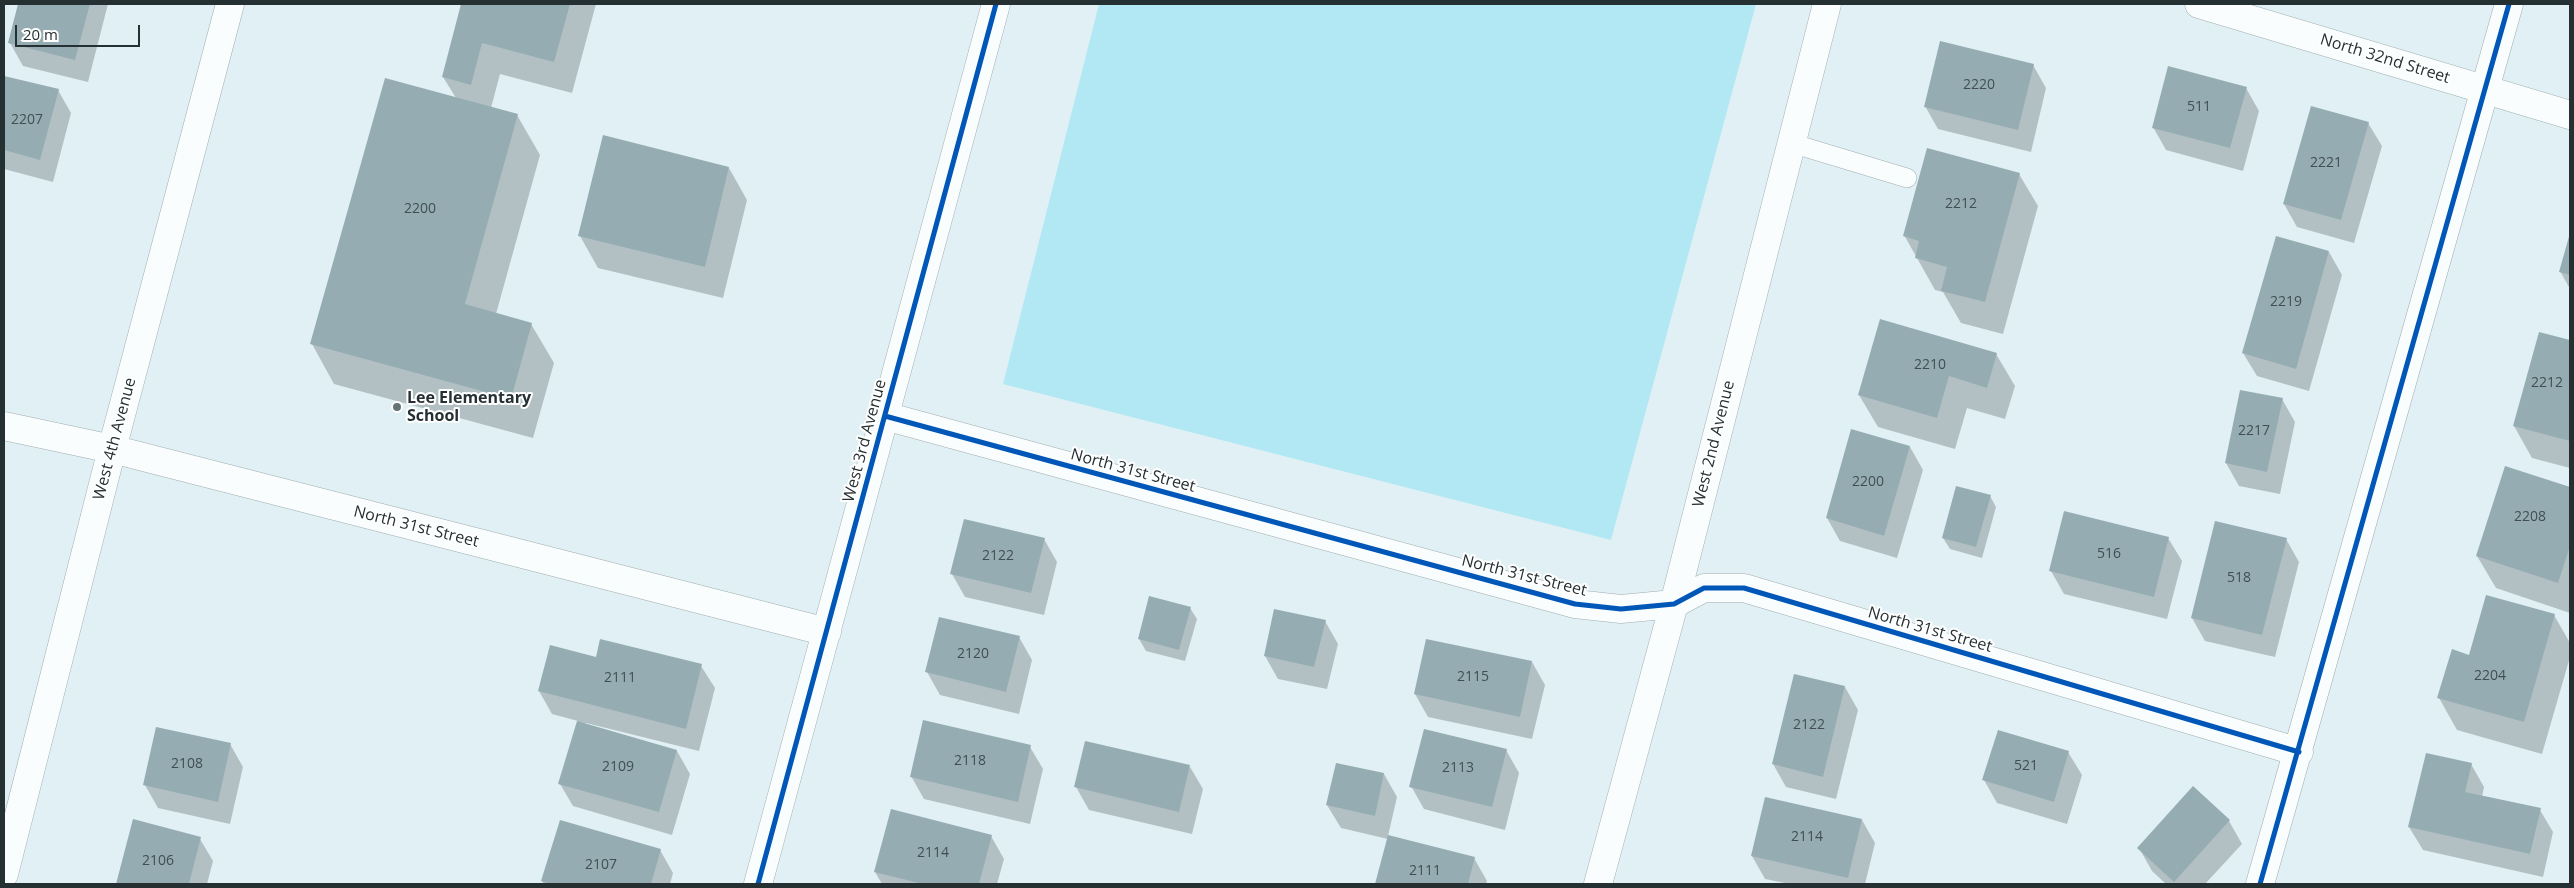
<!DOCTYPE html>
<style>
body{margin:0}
#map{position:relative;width:2574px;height:888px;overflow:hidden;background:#e0f0f4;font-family:"Open Sans",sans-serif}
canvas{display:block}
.frame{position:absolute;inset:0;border:5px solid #253033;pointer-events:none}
.scale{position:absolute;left:15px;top:25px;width:125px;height:22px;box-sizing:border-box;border:2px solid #253033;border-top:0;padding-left:6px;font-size:15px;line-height:18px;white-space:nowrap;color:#253033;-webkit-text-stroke:4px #fff;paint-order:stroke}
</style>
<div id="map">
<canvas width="2574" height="888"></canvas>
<div class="frame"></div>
<div class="scale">20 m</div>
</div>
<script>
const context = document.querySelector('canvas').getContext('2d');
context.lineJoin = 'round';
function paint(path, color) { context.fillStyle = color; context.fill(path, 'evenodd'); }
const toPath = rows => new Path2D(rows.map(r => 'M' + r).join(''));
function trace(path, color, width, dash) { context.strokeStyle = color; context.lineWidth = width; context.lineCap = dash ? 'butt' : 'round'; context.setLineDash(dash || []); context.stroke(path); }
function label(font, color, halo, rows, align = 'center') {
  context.font = font + ' "Open Sans",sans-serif'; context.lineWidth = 4; context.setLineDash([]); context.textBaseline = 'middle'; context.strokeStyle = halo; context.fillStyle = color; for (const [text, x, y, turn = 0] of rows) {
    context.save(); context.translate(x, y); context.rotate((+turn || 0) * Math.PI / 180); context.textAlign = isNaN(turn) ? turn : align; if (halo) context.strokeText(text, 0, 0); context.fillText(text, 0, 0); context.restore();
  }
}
const green = toPath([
 [1099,4,1756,4,1611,540,1003,384]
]);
const shadow = toPath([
 [20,4,108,4,88,82,23,66,10,43],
 [462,4,596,4,572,93,500,74,491,108,517,115,540,155,496,314,531,324,554,363,533,438,334,384,312,344,456,98,443,77],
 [2033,65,2046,88,2031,152,1938,129,1925,106],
 [4,77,58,90,71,113,53,182,4,169],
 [2246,88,2259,111,2243,171,2166,150,2153,127],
 [2368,123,2382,146,2354,243,2297,227,2284,204],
 [729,168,747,200,723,298,598,268,580,236],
 [2019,174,2038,206,2003,334,1961,323,1943,292,1935,290,1904,235],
 [2570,236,2570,289,2560,271],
 [2329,252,2342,275,2309,391,2257,376,2243,353],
 [2540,333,2570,342,2570,468,2532,458,2514,426],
 [1996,354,2015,386,2005,419,1967,408,1955,449,1878,427,1859,395],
 [2241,391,2282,399,2295,422,2280,494,2239,486,2226,463],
 [1852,431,1910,447,1923,470,1897,558,1840,541,1827,518],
 [2506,468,2570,489,2570,613,2496,588,2477,556],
 [1990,496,1996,507,1982,558,1950,549,1943,538],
 [2168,538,2182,561,2167,619,2064,594,2051,571],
 [1044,539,1057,562,1044,615,965,597,952,574],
 [2286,539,2299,562,2275,657,2205,641,2192,618],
 [1190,608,1197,619,1185,661,1146,651,1139,639],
 [2554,615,2570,643,2570,657,2542,754,2457,730,2439,698,2470,656],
 [1325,621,1338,644,1327,689,1278,679,1265,656],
 [1019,637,1032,660,1019,714,940,695,927,672],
 [1532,662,1545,685,1532,739,1428,717,1415,694],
 [701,666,715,688,699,751,586,723,585,725,677,751,690,774,672,835,573,806,560,784,578,721,552,714,539,691],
 [1845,687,1858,710,1836,799,1786,787,1773,764],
 [230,744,243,767,230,824,158,808,145,785],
 [1030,747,1043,769,1030,824,924,799,911,776],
 [1506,750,1519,773,1505,830,1424,809,1411,786],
 [2068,752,2082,775,2067,824,1997,803,1984,780],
 [2471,764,2484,787,2482,797,2540,810,2553,832,2543,877,2423,850,2409,827],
 [1190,767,1203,789,1192,834,1089,810,1076,787],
 [1384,774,1397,797,1388,836,1474,858,1487,881,1486,884,1377,884,1388,839,1341,828,1327,805],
 [1862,820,1875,843,1865,884,1790,884,1765,879,1752,856],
 [133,821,200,839,213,861,207,884,117,884],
 [2229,821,2242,844,2205,884,2166,884,2152,871,2139,848],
 [991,836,1004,859,997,884,882,884,875,872],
 [660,850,673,873,670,884,544,884,542,881]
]);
const building = toPath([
 [18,4,90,4,75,60,8,43],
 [461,4,570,4,554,62,482,43,471,85,442,77],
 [1940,41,2034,64,2018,130,1924,107],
 [2168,66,2247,87,2230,148,2152,128],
 [4,76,59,89,40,160,4,150],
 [385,78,518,114,465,304,532,323,511,399,310,344],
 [2311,106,2369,122,2341,220,2283,204],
 [603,135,729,167,705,267,578,236],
 [1927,148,2020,173,1985,302,1941,291,1947,267,1915,258,1919,241,1903,236],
 [2570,233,2570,275,2559,272],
 [2276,236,2329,251,2296,369,2242,353],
 [1880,319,1997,353,1987,388,1949,376,1937,418,1858,395],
 [2539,332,2570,340,2570,441,2513,426],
 [2240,390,2283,398,2267,472,2225,463],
 [1851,429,1910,446,1884,536,1826,518],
 [2505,466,2570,487,2570,546,2558,583,2476,556],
 [1956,486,1991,495,1976,547,1942,538],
 [2064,511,2169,537,2154,597,2049,571],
 [964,519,1045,538,1031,593,950,574],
 [2215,521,2287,538,2262,635,2191,618],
 [2486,595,2555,614,2524,722,2437,698,2452,649,2469,655],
 [1149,596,1191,607,1179,650,1138,639],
 [1274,609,1326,620,1314,667,1264,656],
 [939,617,1020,636,1006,692,925,672],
 [600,639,702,664,686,729,538,691,550,645,596,657],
 [1426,639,1532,661,1520,717,1414,694],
 [1794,674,1845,686,1823,777,1772,764],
 [923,720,1031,745,1018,802,910,777],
 [577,721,677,750,659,812,558,784],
 [156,727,231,743,218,802,143,785],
 [1424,729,1507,749,1492,807,1409,787],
 [1998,730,2069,751,2054,802,1982,780],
 [1085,741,1190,765,1179,812,1074,787],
 [2426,753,2472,763,2465,792,2541,808,2530,854,2408,827],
 [1336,763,1384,773,1375,816,1326,805],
 [2193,786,2230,820,2174,882,2137,848],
 [1765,797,1862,819,1848,878,1751,856],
 [891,809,992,835,979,884,923,884,874,872],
 [133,819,201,837,189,884,116,884],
 [560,820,661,849,651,884,551,884,541,881],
 [1388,835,1475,857,1468,884,1375,884]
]);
const lane = toPath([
 [1791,143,1907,178]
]);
const street = toPath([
 [2199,4,2570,115],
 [885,416,1575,604,1621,609,1674,604,1704,588,1744,588,2299,752],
 [4,426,112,449,827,632],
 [4,874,112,449,230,4],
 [758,884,996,4],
 [2260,884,2509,4]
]);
const primary = toPath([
 [1598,884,1674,604,1827,4]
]);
const cycleway = toPath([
 [885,416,1575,604,1621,609,1674,604,1704,588,1744,588,2299,752],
 [758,884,996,4],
 [2260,884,2509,4]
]);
const markers = [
 [397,407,5,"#667377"]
];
const numberNames = [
 ["2220",1979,85],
 ["511",2199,107],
 ["2207",27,120],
 ["2221",2326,163],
 ["2212",1961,204],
 ["2200",420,209],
 ["2219",2286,302],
 ["2210",1930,365],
 ["2212",2547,383],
 ["2217",2254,431],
 ["2200",1868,482],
 ["2208",2530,517],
 ["516",2109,554],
 ["2122",998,556],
 ["518",2239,578],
 ["2120",973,654],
 ["2204",2490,676],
 ["2115",1473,677],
 ["2111",620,678],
 ["2122",1809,725],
 ["2118",970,761],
 ["2108",187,764],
 ["521",2026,766],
 ["2109",618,767],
 ["2113",1458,768],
 ["2114",1807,837],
 ["2114",933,853],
 ["2106",158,861],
 ["2107",601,865],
 ["2111",1425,871]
];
const streetNames = [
 ["North 32nd Street",2385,59,17],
 ["West 4th Avenue",115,439,-75],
 ["West 3rd Avenue",865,441,-75],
 ["West 2nd Avenue",1714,444,-76],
 ["North 31st Street",1133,471,15],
 ["North 31st Street",416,527,14],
 ["North 31st Street",1524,576,14],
 ["North 31st Street",1930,630,16]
];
const poiNames = [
 ["Lee Elementary",407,398],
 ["School",407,416]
];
paint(green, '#b2e8f4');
paint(shadow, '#0003');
paint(building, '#95adb2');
trace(lane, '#a1adb0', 20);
trace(street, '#a1adb0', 29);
trace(primary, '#a1adb0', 29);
trace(lane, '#fafdfd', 19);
trace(street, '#fafdfd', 28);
trace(primary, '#fafdfd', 28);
trace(cycleway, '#0057b8', 5);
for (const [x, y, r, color] of markers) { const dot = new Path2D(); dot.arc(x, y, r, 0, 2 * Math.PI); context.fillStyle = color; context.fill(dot); trace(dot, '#fff', 2); }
label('14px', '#414f53', null, numberNames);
label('16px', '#253033', '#fff', streetNames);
label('bold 16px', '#253033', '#fff', poiNames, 'left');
</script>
